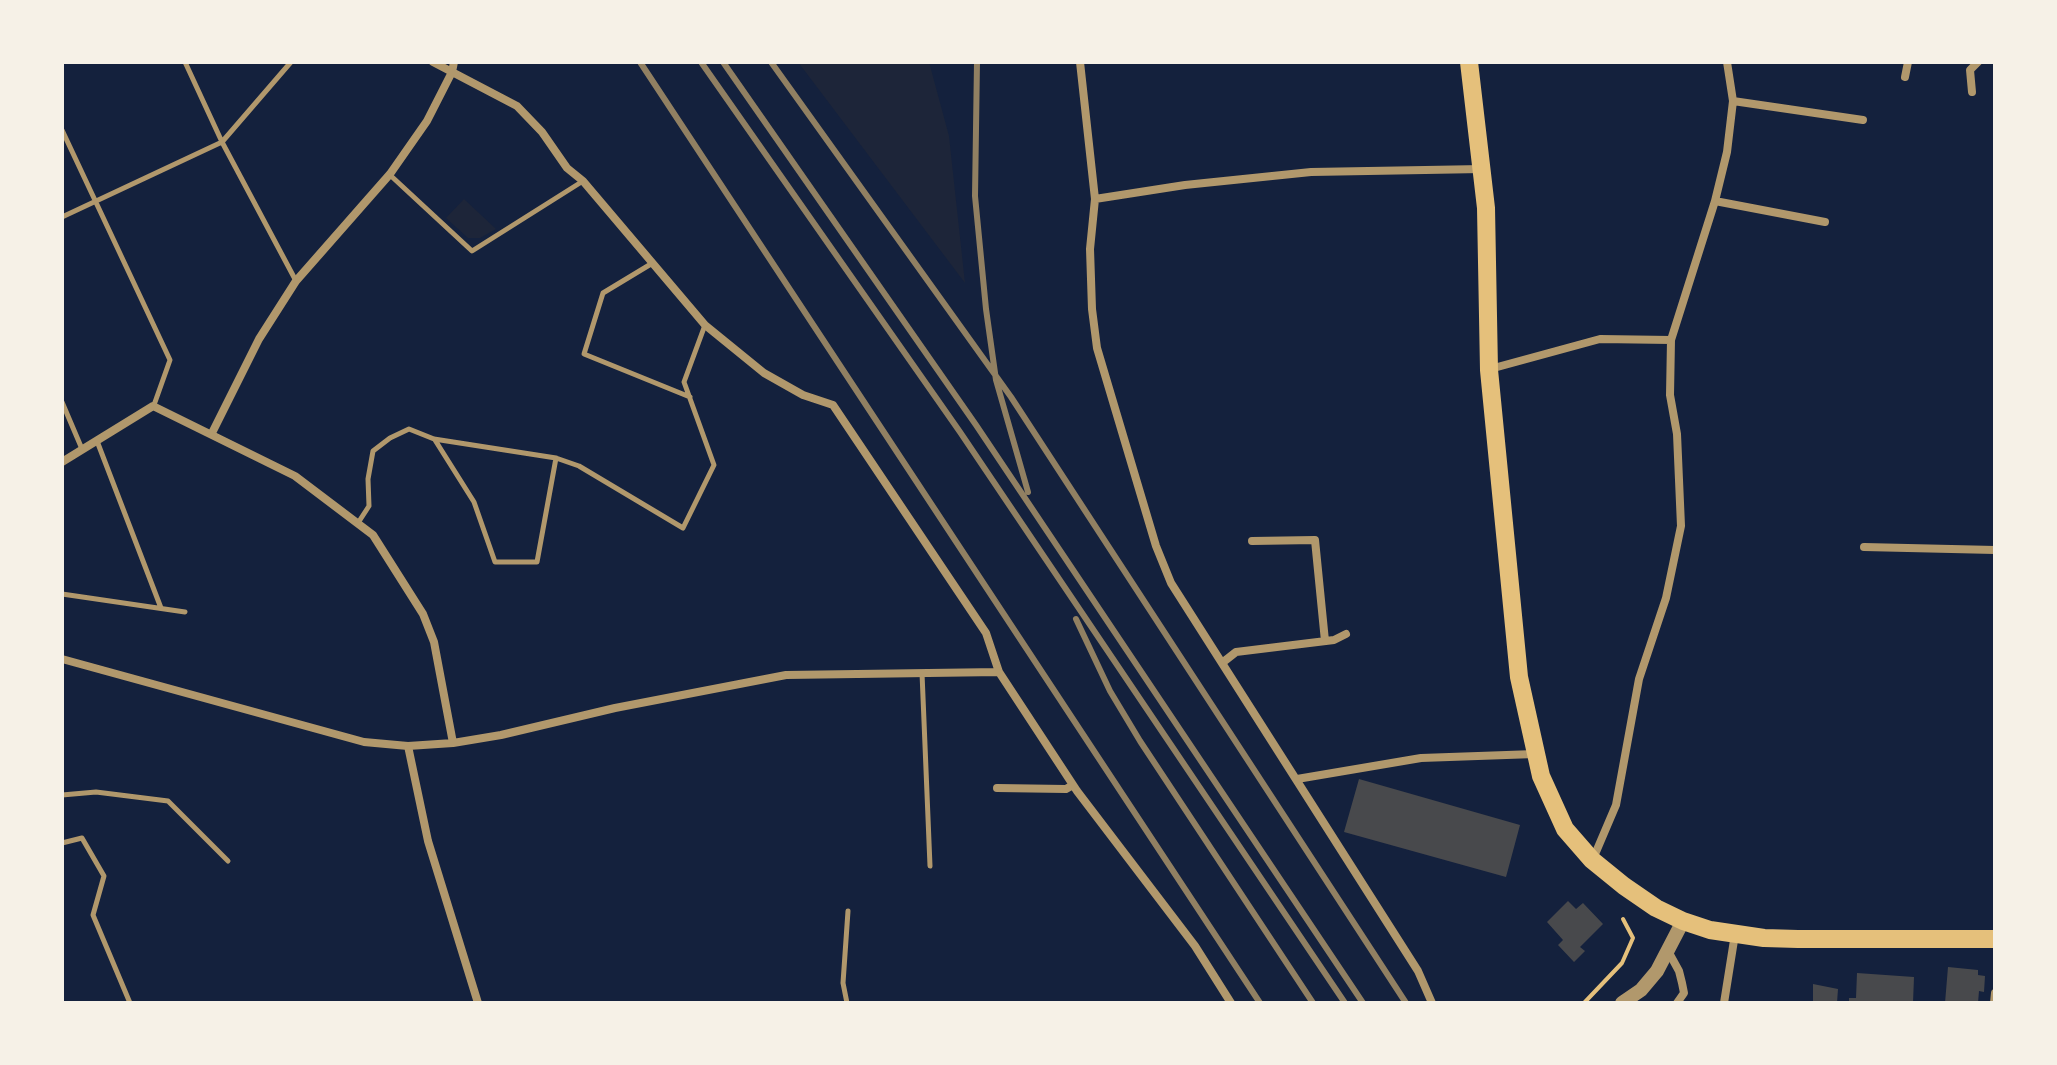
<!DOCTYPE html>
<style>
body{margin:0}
#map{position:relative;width:2057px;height:1065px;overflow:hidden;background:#14213d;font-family:Figtree,sans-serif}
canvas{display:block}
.frame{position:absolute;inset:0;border:64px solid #f6f1e7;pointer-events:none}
</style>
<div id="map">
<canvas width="2057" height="1065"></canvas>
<div class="frame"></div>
</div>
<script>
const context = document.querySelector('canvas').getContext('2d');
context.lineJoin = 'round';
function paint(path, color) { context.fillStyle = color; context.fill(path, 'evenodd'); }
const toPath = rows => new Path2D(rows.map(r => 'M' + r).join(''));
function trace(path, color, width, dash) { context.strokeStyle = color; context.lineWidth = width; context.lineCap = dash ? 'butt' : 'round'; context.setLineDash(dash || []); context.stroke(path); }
const green = toPath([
 [798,62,929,62,949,136,965,283],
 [464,199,496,229,480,238,468,238,446,218]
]);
const building = toPath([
 [1359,779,1520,825,1506,877,1344,832],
 [1568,901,1576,909,1583,903,1603,924,1580,947,1585,951,1574,962,1558,945,1563,940,1547,922],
 [1948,967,1978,970,1978,975,1985,976,1984,992,1979,991,1978,1003,1945,1003],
 [1857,973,1914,977,1913,1003,1849,1003,1849,998,1856,998],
 [1813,984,1838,989,1837,1003,1813,1003]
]);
const path = toPath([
 [1584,1003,1622,963,1633,938,1623,919]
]);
const service = toPath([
 [185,62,222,142,296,281],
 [62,130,170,360,154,405],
 [390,175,472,251,583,181],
 [62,217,222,142,291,62],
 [651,264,603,293,584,354,690,397],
 [62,402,82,449],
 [435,440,474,502,495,562,537,562,556,458],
 [97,441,161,608],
 [358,523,369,506,368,479,373,451,390,438,409,429,434,439,556,458,579,466,683,528,714,465,684,382,705,325],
 [62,594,185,612],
 [922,673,930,866],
 [62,795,96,792,168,801,228,861],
 [62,843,82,838,104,876,93,915,130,1003],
 [847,1003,843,983,848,911]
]);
const minor = toPath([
 [433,62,517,106,542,132,567,168,583,181,705,325,764,373,803,395,833,405,986,633,999,672,1077,791,1195,946,1231,1003],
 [1080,62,1095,199,1090,249,1092,309,1097,348,1156,546,1171,583,1418,971,1432,1003],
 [1905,77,1908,62],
 [1972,92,1970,70,1978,62],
 [1733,101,1863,120],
 [1095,199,1185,185,1311,172,1482,169],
 [1715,201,1825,222],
 [1490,369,1600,339,1671,340],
 [212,433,259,339,296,281,390,174,427,121,452,72,454,62],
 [62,462,153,406,295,476,373,535,423,614,434,642,453,743],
 [1252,541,1315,540,1325,641],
 [1864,547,1995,550],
 [62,659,364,742,408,746,453,743,501,735,615,708,786,675,999,672],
 [1222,663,1236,652,1334,640,1346,634],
 [408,746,428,841,478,1003],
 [1297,779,1421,758,1535,754],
 [997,788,1066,789,1073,785],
 [1593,859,1616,805,1639,679,1666,598,1681,526,1677,434,1670,395,1671,340,1715,201,1727,152,1733,101,1727,62],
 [1668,951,1679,971,1682,983,1684,993,1677,1003],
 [1724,1003,1735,934],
 [1994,1003,1995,993]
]);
const tertiary = toPath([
 [1622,1003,1641,990,1657,971,1683,921]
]);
const trunk = toPath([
 [1469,62,1486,208,1489,370,1519,677,1541,776,1565,829,1592,860,1624,886,1656,908,1683,921,1710,930,1764,938,1798,939,1995,939]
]);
const rail = toPath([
 [640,62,1260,1003],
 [701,62,960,432,1345,1003],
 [723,62,976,425,1363,1003],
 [771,62,1011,397,1406,1003],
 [977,62,975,196,986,309,996,380,1028,492],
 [1076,619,1110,691,1140,741,1313,1003]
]);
paint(green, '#1d2539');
paint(building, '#48494c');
trace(path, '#e5c07b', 4);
trace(service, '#b1986c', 5);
trace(minor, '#b1986c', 8);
trace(tertiary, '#b1986c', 14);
trace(trunk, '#e5c07b', 18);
trace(rail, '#918062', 6);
</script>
